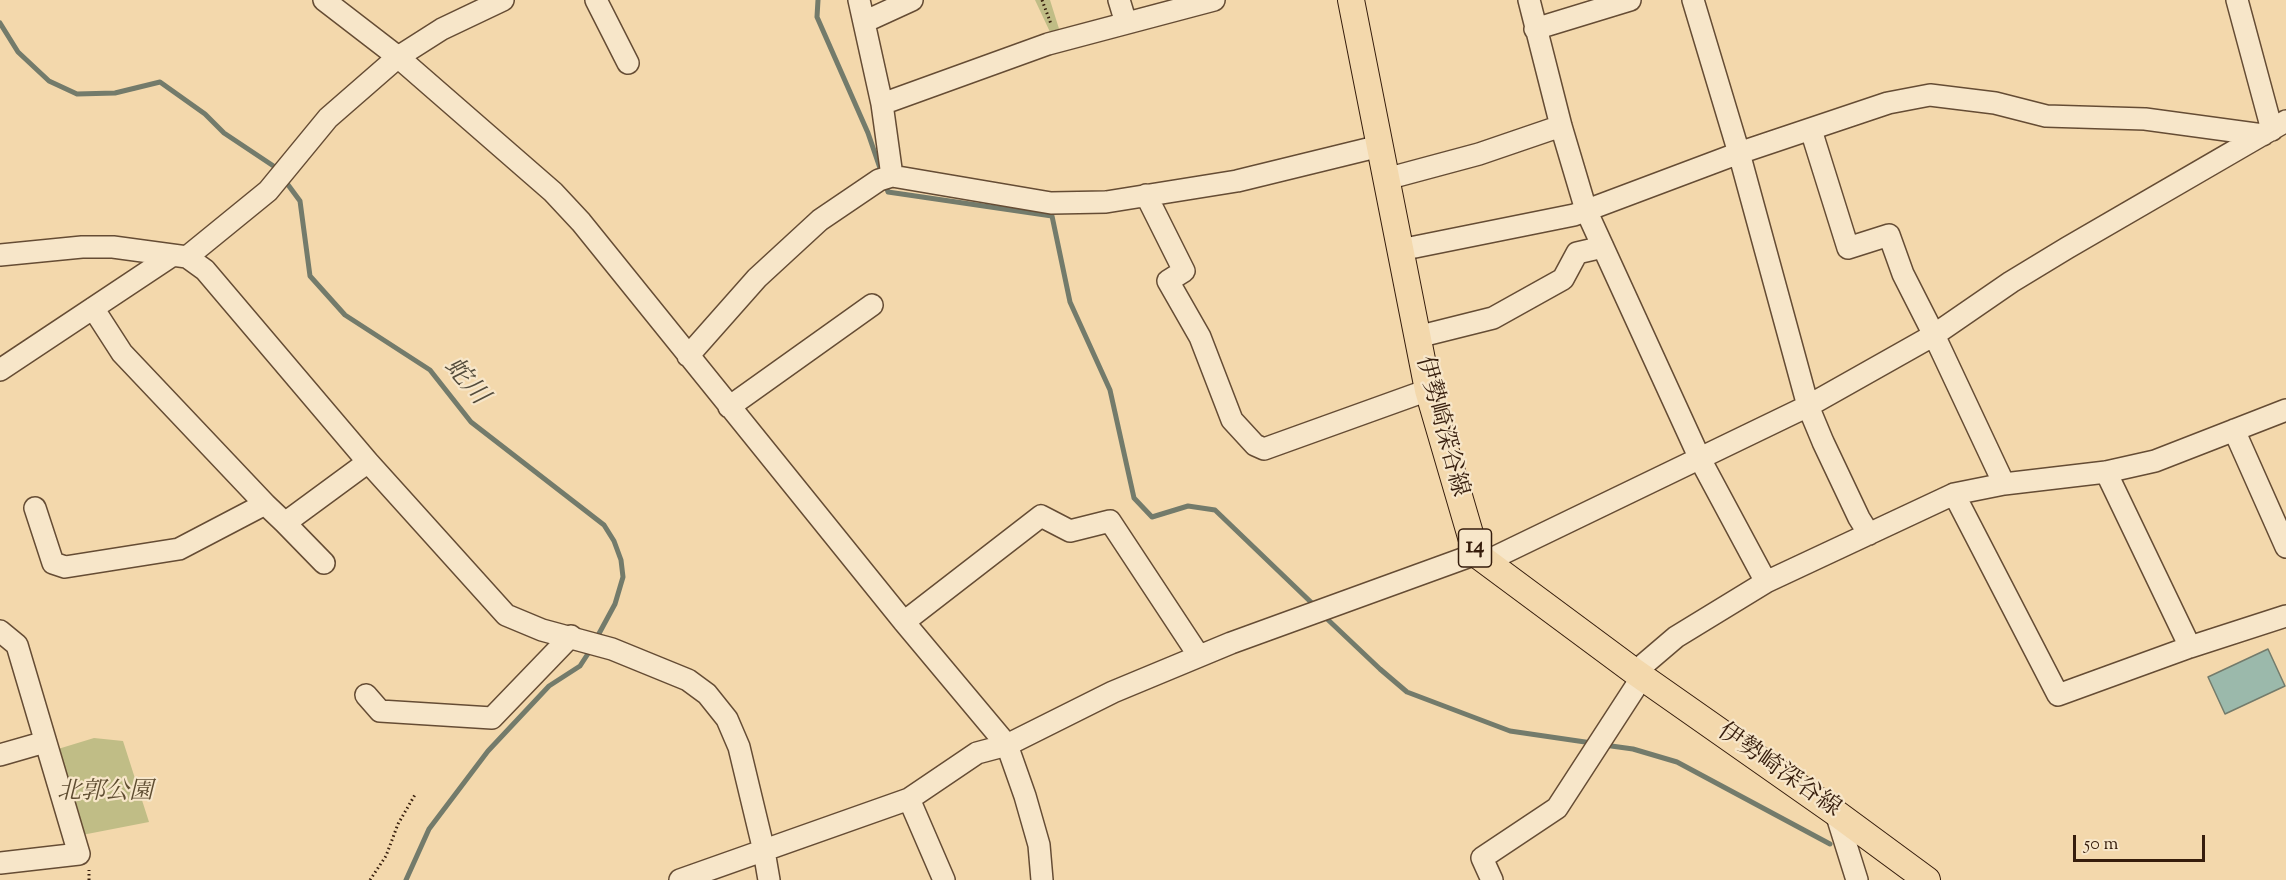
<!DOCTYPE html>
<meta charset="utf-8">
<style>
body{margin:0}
#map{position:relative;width:2286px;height:880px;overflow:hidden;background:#f3d8ac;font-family:"Sorts Mill Goudy",serif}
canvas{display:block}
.scale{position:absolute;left:2073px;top:835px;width:132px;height:27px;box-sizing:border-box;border:3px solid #361d0c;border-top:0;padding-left:8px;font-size:18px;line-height:21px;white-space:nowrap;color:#361d0c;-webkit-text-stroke:4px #f7e6c9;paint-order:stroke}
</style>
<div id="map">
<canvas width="2286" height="880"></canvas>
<div class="scale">50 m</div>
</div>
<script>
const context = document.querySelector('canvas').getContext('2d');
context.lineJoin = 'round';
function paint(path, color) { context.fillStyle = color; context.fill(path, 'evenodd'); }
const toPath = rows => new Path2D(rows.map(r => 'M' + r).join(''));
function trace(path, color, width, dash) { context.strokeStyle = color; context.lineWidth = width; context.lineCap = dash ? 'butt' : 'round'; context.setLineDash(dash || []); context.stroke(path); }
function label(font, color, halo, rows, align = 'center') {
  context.font = font + ' "Sorts Mill Goudy","Noto Serif JP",serif'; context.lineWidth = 4.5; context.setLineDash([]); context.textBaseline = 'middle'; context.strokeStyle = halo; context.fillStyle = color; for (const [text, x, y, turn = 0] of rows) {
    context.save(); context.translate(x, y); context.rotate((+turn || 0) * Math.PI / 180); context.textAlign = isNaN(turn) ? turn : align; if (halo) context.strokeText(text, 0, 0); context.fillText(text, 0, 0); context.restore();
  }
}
const green = toPath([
 [1035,0,1050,0,1060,32,1050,32],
 [94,738,123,741,149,822,82,835,58,749]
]);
const water = toPath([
 [2268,649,2285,686,2225,714,2208,677,2268,649]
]);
const stream = toPath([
 [818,0,817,17,868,133,882,174],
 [0,23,18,52,49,81,77,94,115,93,160,82,205,114,224,133,275,167,278,171],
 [283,178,300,201,310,276,345,315,430,370,471,422,604,525,614,541,621,560,623,577,615,604,595,641],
 [885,183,888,192,1052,216,1070,302,1110,390,1134,498,1152,517,1188,506,1215,510,1316,607],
 [1324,616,1380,669,1407,692,1510,731,1592,743],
 [1604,745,1633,749,1677,762,1830,844],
 [406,880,429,829,488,751,549,686,580,666,591,649]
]);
const path = toPath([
 [1042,0,1051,24],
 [89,880,89,870],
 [370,880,386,856,398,824,416,793]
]);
const minor = toPath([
 [324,0,398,57,553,192,581,222,904,622,1007,745,1025,796,1039,845,1042,880],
 [596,0,628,63],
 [859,0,882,104,892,176],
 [1119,0,1126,23],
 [1529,0,1561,126,1586,210,1700,459,1766,582],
 [1693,0,1739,153,1808,406,1823,442,1859,518,1869,534],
 [2237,0,2272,130],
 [864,22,912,0],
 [1535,29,1630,0],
 [882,104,1048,44,1214,0],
 [1811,130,1848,248,1889,235,1903,274,1934,335,2004,484],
 [1386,179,1479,154,1561,126],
 [1146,195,1184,271,1168,281,1200,337,1232,420,1255,445,1264,449,1428,390],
 [1400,250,1574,215,1739,153,1888,103,1930,95,1995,103,2046,116,2145,119,2263,135],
 [0,255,82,247,113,247,187,257,205,270,368,462,506,615,542,630,612,649,688,680,707,694,727,719,739,747,764,851,769,880],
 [187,257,268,191,328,118,398,57,442,29,503,0],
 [93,308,122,353,265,504],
 [1417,337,1493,318,1563,279,1577,253,1603,247],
 [688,356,757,278,820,220,879,180,892,176,1051,203,1106,202,1237,181,1380,146],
 [0,370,173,255],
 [729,407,872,305],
 [2234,430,2286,547],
 [2106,472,2190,647],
 [1954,494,2058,695,2190,647,2286,616],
 [35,508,53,563,65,567,179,549,265,504,285,523,368,462],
 [285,523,324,563],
 [1487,561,1808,406,1934,335,2011,282,2067,248,2286,121],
 [904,622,1041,516,1070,531,1110,521,1199,656],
 [0,631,17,645,79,854,0,863],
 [1635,672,1676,637,1766,582,1954,494,2004,484,2106,472,2155,461,2286,410],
 [366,695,380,711,492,718,571,636],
 [0,755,45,742],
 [909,799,944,880],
 [1836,813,1857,880],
 [680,880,909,799,977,753,1007,745,1113,692,1231,643,1476,554],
 [1492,880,1482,858,1557,808,1642,677]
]);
const major = toPath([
 [1351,0,1428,390,1476,554,1635,672,1836,813,1927,880]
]);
const shields = [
 [1475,548,33]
];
const shieldNames = [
 ["14",1475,548]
];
const streetNames = [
 ["伊勢崎深谷線",1440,427,75],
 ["伊勢崎深谷線",1778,772,35]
];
const parkNames = [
 ["北郭公園",105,794]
];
const waterNames = [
 ["蛇川",464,383,49]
];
paint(green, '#c0bd86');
paint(water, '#9bb9ab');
trace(water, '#737b6b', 1.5);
trace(stream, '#737b6b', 5);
trace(minor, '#654c34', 24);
trace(major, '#361d0c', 28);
trace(path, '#361d0c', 3, [1.5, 3]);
trace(minor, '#f7e6c9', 21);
trace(major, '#f3d8ac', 26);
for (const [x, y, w] of shields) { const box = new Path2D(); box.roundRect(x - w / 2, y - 19, w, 38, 4.5); context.fillStyle = '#f7e6c9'; context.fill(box); trace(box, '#361d0c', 1.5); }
label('bold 22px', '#361d0c', null, shieldNames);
label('24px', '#361d0c', '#f7e6c9', streetNames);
label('italic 24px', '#5f4d31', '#f7e6c9', parkNames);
label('italic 26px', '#544c3c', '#f7e6c9', waterNames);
</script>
